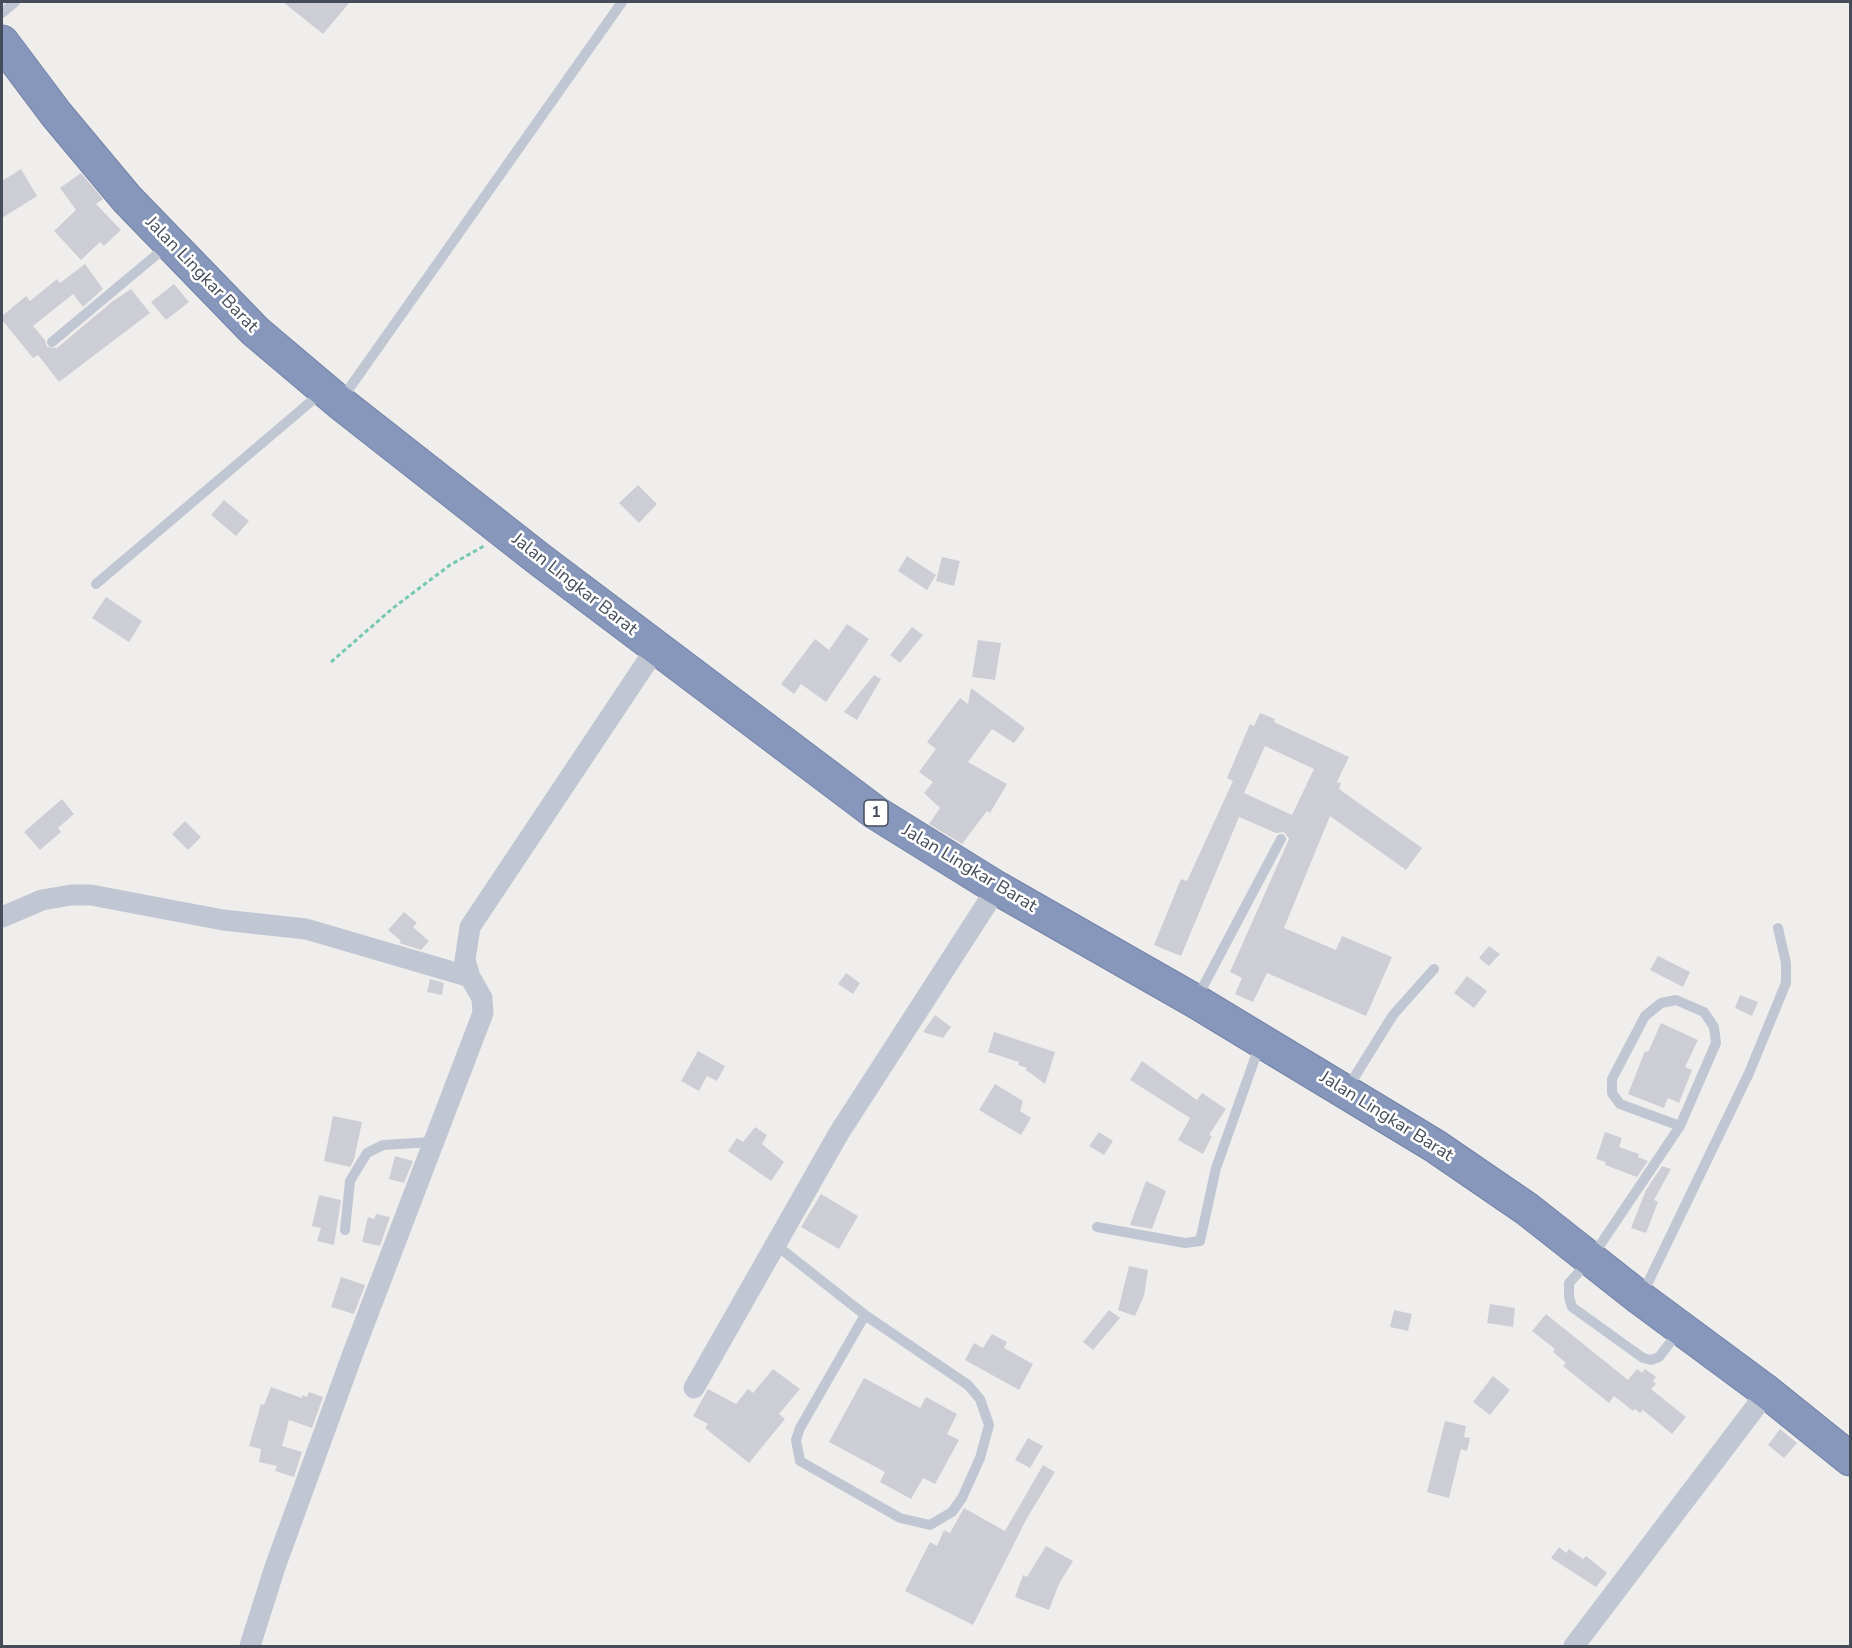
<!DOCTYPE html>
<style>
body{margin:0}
#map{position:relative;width:1852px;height:1648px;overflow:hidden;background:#f0eeed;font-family:"Nunito Sans",sans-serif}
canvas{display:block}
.frame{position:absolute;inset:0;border:3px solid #464d5a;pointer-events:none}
</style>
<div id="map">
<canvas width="1852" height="1648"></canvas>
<div class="frame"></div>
</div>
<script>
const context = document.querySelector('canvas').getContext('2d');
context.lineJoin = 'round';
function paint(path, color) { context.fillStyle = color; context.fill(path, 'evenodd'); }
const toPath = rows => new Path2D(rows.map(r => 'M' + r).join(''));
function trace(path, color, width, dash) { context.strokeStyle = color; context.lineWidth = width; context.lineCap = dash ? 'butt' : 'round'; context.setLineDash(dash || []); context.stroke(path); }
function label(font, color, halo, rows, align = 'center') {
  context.font = font + ' "Nunito Sans",sans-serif'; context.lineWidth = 5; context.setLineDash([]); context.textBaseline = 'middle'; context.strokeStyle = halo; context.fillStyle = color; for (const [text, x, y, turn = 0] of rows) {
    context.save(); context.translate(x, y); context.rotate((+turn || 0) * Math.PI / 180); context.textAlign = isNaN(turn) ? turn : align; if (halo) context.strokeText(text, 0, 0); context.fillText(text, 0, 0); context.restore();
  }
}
const building = toPath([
 [283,2,350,2,323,34],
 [21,169,37,196,2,218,2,181],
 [81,173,103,199,96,204,121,230,104,246,100,242,81,260,54,231,76,210,60,188],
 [85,264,103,289,83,307,73,294,33,326,45,340,47,347,57,348,113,301,131,289,150,313,59,382,38,355,33,358,2,320,2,316,26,296,30,301,57,279,60,283],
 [174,284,189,302,166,320,151,302],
 [638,485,657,504,639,523,619,503],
 [224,500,249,521,236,536,211,515],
 [907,556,936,575,927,590,898,571],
 [942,557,960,561,954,586,936,581],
 [106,597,142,621,129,642,92,618],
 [847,624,869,639,826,702,801,684,794,694,781,684,815,639,829,650],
 [912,627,923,635,900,663,890,655],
 [978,640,1001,643,995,680,972,677],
 [874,675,881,679,857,720,844,712],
 [971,688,1025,728,1014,743,992,729,968,762,1007,784,990,813,987,811,962,844,929,824,940,808,924,793,933,782,919,772,936,749,927,742,960,698,968,704],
 [1260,713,1275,719,1274,722,1349,757,1337,782,1341,783,1339,789,1422,848,1406,870,1330,816,1284,928,1336,950,1342,936,1392,957,1366,1016,1267,973,1253,1002,1235,994,1242,978,1230,972,1289,839,1284,832,1276,833,1239,817,1181,956,1154,945,1181,879,1187,881,1233,781,1227,778,1250,724,1254,726],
 [1265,746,1314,769,1292,815,1244,793],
 [62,799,74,814,58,828,61,832,40,850,24,832],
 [185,821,201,837,188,850,172,834],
 [404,912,417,923,413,927,429,941,421,950,399,943,401,941,388,930],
 [1489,946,1500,954,1489,966,1479,958],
 [1658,956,1690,972,1683,987,1650,970],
 [846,973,860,983,853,994,838,984],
 [1467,976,1487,991,1474,1008,1454,993],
 [430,979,444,983,442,995,427,992],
 [1740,995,1758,1002,1752,1016,1735,1008],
 [935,1015,951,1027,943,1038,923,1032],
 [1661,1023,1698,1040,1685,1067,1692,1070,1679,1103,1668,1098,1664,1108,1628,1094,1645,1051,1648,1052],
 [994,1032,1055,1052,1045,1084,1026,1070,1027,1068,1018,1065,1019,1062,988,1052],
 [698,1051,725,1066,717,1081,707,1076,699,1091,681,1081],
 [1142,1061,1197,1100,1202,1093,1226,1109,1209,1135,1212,1136,1203,1154,1178,1140,1190,1118,1130,1080],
 [995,1084,1023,1101,1020,1111,1031,1118,1021,1135,979,1110],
 [333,1116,362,1122,354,1160,350,1167,324,1161],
 [755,1127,767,1135,762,1144,784,1162,771,1181,728,1151,737,1138,743,1142],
 [1099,1132,1113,1141,1104,1155,1089,1146],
 [1605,1132,1622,1138,1619,1147,1639,1154,1638,1157,1648,1161,1637,1177,1605,1165,1606,1162,1596,1159],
 [395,1156,413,1161,404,1183,389,1179],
 [1662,1166,1671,1169,1654,1200,1658,1202,1646,1233,1631,1228,1646,1190],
 [1146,1181,1166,1191,1152,1229,1130,1225],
 [821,1194,858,1216,839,1249,801,1227],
 [319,1195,341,1200,334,1245,317,1241,321,1228,312,1226],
 [376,1214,390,1217,380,1246,362,1242,368,1217,374,1219],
 [1129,1266,1148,1270,1144,1296,1135,1316,1118,1310],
 [341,1277,365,1285,354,1314,331,1307],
 [1490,1304,1515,1308,1513,1327,1487,1323],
 [1109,1310,1120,1318,1093,1350,1083,1342],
 [1394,1310,1412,1314,1408,1331,1390,1327],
 [1546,1314,1628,1380,1637,1369,1642,1373,1645,1369,1656,1377,1653,1381,1656,1384,1651,1389,1686,1417,1672,1434,1643,1410,1640,1413,1635,1409,1633,1411,1614,1396,1609,1403,1563,1366,1566,1363,1553,1352,1555,1349,1532,1331],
 [992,1334,1007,1342,1004,1348,1033,1364,1019,1390,965,1360,974,1343,983,1348],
 [773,1369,800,1389,779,1414,785,1419,749,1463,705,1428,708,1424,693,1416,708,1389,736,1404,748,1389,753,1393],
 [1493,1376,1510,1390,1490,1415,1473,1402],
 [864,1378,920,1408,926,1397,957,1414,947,1434,959,1440,935,1484,923,1478,911,1499,880,1482,885,1472,829,1442],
 [271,1387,302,1398,302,1395,307,1397,309,1392,323,1397,312,1428,289,1420,282,1446,302,1452,294,1477,275,1471,277,1466,259,1462,261,1449,249,1446,261,1404,264,1405],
 [1445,1421,1466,1426,1464,1437,1470,1438,1467,1451,1461,1449,1449,1498,1427,1492],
 [1780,1429,1797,1443,1784,1458,1768,1445],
 [1028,1438,1043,1446,1030,1468,1015,1460],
 [1043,1465,1055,1472,1027,1518,973,1625,905,1591,930,1542,937,1546,944,1530,950,1533,964,1508,1005,1531],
 [1046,1546,1073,1561,1059,1584,1049,1610,1015,1597,1023,1575,1027,1577],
 [1559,1547,1566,1553,1569,1549,1583,1559,1586,1556,1607,1573,1596,1587,1551,1558]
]);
const path = toPath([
 [331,662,393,608,450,565,484,546]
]);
const lane = toPath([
 [2,13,15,2],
 [52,342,167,246],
 [341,400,622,2],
 [96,584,321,393],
 [1197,998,1281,839],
 [1347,1089,1393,1015,1434,969],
 [1097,1227,1185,1243,1200,1241,1216,1168,1260,1044],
 [345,1230,350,1181,367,1153,383,1145,432,1142],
 [776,1245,865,1315,800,1428,796,1440,800,1461,900,1518,930,1525,952,1512,962,1498,980,1458,989,1425,980,1399,968,1385,865,1315],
 [1642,1295,1749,1073,1786,983,1786,963,1778,928],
 [1679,1331,1659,1357,1651,1360,1643,1358,1572,1307,1569,1297,1569,1283,1590,1260,1680,1126,1716,1043,1714,1027,1704,1012,1676,1000,1661,1003,1645,1016,1612,1079,1612,1093,1620,1104,1680,1126]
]);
const street = toPath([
 [2,917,42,900,71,895,91,895,223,920,306,929,470,977],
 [694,1388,839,1133,997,888],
 [250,1646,275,1567,353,1353,483,1013,482,998,470,977,465,960,470,927,656,648],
 [1574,1646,1767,1392]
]);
const highway = toPath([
 [2,42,56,114,127,199,255,331,339,402,539,559,876,813,997,888,1195,1001,1435,1146,1527,1209,1640,1298,1767,1392,1850,1459]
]);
const shields = [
 [876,813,24]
];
const shieldNames = [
 ["1",876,813]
];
const streetNames = [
 ["Jalan Lingkar Barat",201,275,46],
 ["Jalan Lingkar Barat",574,585,38],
 ["Jalan Lingkar Barat",969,869,31],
 ["Jalan Lingkar Barat",1386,1117,32]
];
paint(building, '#cdced5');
trace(highway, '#7282a6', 35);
trace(path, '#76c9af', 3, [4.5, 3]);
trace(lane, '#c1c7d2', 10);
trace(street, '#c1c7d2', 21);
trace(highway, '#8697bb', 33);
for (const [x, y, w] of shields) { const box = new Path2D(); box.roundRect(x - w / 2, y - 13, w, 26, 4.5); context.fillStyle = '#fff'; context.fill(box); trace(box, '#464d5a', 1.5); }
label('bold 16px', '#464d5a', null, shieldNames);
label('18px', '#464d5a', '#fff', streetNames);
</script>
